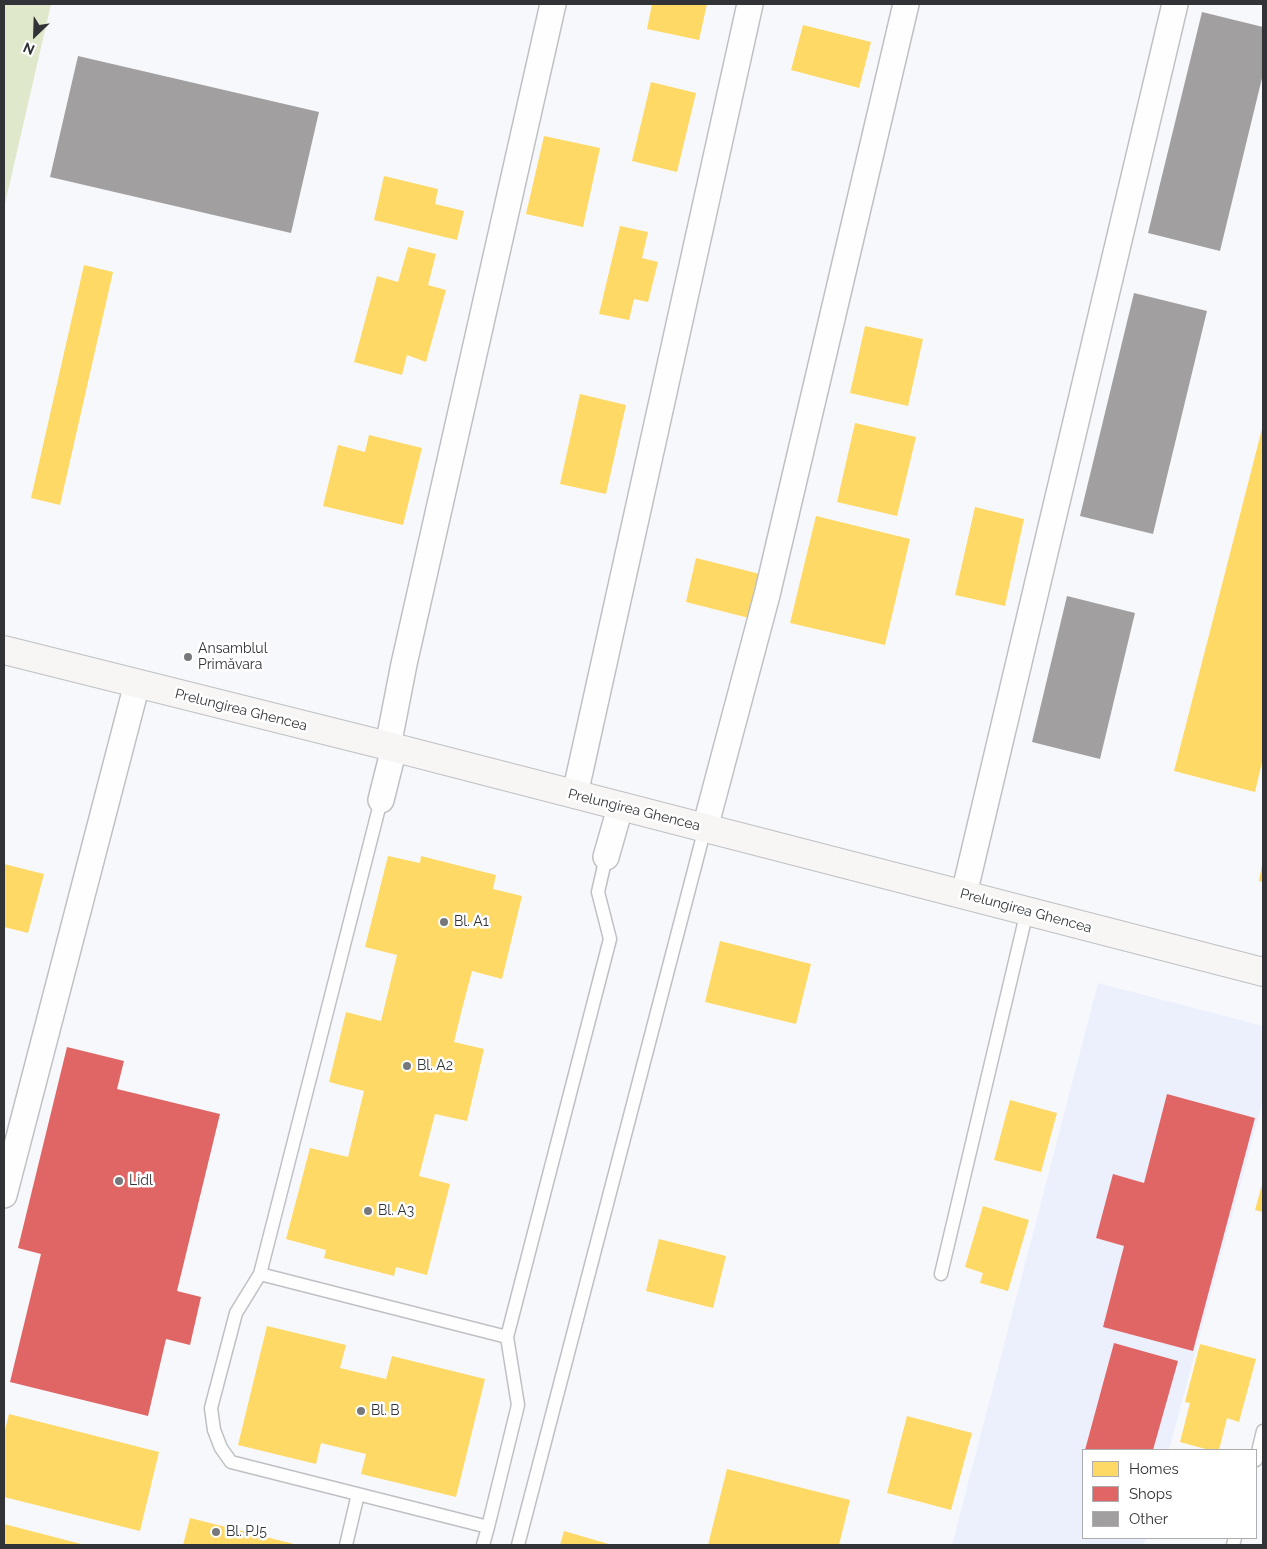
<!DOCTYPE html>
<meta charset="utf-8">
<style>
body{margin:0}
#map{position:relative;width:1267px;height:1549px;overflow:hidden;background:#f7f8fc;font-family:Raleway,sans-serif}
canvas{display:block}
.frame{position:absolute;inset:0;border:5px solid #313337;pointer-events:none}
.legend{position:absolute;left:1082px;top:1449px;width:175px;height:90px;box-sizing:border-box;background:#fff;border:1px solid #adadaf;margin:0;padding:6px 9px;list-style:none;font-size:15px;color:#313337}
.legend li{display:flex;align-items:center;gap:10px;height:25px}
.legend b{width:25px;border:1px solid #adadaf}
.north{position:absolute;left:10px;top:10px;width:50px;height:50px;-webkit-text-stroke:4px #fff;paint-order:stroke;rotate:204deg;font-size:14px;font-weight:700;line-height:20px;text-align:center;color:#313337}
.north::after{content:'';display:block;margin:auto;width:18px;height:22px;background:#313337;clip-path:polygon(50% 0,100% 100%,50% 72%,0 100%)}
</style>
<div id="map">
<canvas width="1267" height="1549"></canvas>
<div class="frame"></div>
<ul class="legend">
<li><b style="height:14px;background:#ffd966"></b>Homes</li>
<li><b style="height:14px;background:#e06666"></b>Shops</li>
<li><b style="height:14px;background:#a19fa0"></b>Other</li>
</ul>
<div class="north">N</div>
</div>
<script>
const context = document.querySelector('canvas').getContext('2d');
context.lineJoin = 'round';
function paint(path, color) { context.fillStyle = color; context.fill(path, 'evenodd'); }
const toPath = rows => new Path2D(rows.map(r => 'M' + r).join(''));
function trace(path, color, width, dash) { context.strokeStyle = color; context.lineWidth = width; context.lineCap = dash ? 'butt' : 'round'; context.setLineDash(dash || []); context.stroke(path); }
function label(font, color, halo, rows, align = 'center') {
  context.font = font + ' Raleway,sans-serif'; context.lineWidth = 5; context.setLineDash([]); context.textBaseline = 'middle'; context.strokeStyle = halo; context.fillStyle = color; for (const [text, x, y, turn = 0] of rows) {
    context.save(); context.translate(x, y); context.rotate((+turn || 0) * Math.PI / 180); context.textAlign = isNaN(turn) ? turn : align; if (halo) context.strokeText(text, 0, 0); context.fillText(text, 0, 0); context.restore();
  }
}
const built = toPath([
 [1098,983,1263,1026,1263,1100,1169,1450,1083,1450,1083,1538,1146,1538,1144,1545,952,1545]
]);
const green = toPath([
 [4,4,51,4,4,208]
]);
const homes = toPath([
 [652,4,707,4,699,40,647,29],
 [803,25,871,42,859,88,791,70],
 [651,82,696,93,677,172,632,161],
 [544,136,600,148,583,227,526,214],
 [384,176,438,189,435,204,464,211,457,240,374,220],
 [620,226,648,232,642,258,658,262,648,302,634,299,629,320,599,314],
 [408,247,436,254,428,285,446,290,426,362,407,355,402,375,354,362,377,276,398,282],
 [84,265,113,272,60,505,31,498],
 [865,326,923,339,908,406,850,393],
 [580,394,626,405,606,494,560,484],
 [855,423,916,437,897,516,837,502],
 [1263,425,1263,758,1255,792,1174,771],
 [369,435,422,448,403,525,323,506,338,445,365,452],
 [975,507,1024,519,1005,606,955,595],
 [816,516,910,539,885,645,790,623],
 [696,558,760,574,749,618,686,602],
 [388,856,420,863,421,856,496,875,493,889,522,896,502,979,472,971,461,1013,454,1042,484,1049,467,1121,435,1114,419,1176,450,1184,427,1275,396,1267,394,1276,324,1258,326,1250,286,1239,310,1148,348,1157,364,1091,329,1082,346,1012,381,1021,397,955,365,947],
 [4,864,44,874,28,933,4,927],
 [1262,865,1263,865,1263,882,1259,881],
 [720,941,811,964,796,1024,705,1002],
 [1010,1100,1057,1113,1041,1172,994,1160],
 [1263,1181,1263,1212,1255,1210],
 [983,1206,1029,1220,1008,1291,980,1283,983,1273,965,1267],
 [659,1239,726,1256,713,1308,646,1291],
 [267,1326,346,1345,340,1368,386,1379,392,1356,485,1379,456,1497,361,1474,366,1454,321,1443,316,1464,238,1445],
 [1200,1344,1256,1359,1239,1422,1227,1418,1219,1450,1209,1450,1180,1442,1190,1403,1185,1402],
 [9,1414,159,1452,140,1531,4,1497,4,1434],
 [907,1416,972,1433,951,1510,887,1493],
 [727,1469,850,1500,839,1545,708,1545],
 [190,1518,298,1545,183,1545],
 [4,1524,85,1545,4,1545],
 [564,1531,612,1545,560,1545]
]);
const shops = toPath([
 [67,1047,124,1061,117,1089,220,1114,177,1291,201,1297,190,1345,166,1339,148,1416,10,1382,41,1254,18,1248],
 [1167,1094,1255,1118,1193,1351,1103,1327,1124,1246,1096,1238,1113,1174,1144,1183],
 [1114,1343,1178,1361,1153,1450,1085,1450]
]);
const building = toPath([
 [1202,12,1263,27,1263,74,1220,251,1148,233],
 [78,56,319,112,291,233,50,177],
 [1134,293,1207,311,1153,534,1080,516],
 [1067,596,1135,613,1100,759,1032,742]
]);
const lane = toPath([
 [381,800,260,1274,236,1313,211,1408,214,1430,221,1448,231,1462,488,1527,518,1405,507,1337,610,939,598,892,606,857],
 [260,1274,507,1337],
 [941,1274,1027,911],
 [1256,1460,1263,1431],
 [346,1545,358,1494],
 [483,1545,488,1527],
 [518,1545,705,828],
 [1233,1545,1235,1538]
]);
const street = toPath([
 [388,746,404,664,553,4],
 [575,794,750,4],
 [381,800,394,748],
 [705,828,767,595,906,4],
 [606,857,620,808],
 [964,894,1175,4],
 [4,1195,137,684]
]);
const secondary = toPath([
 [4,650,388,746,1263,972]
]);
const markers = [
 [188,657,5,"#76787c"],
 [444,922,5,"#76787c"],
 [407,1066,5,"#76787c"],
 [119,1181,5,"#76787c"],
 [368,1211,5,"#76787c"],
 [361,1411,5,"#76787c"],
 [216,1532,5,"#76787c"]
];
const poiNames = [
 ["Ansamblul",198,649],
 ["Primăvara",198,665],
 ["Bl. A1",454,922],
 ["Bl. A2",417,1066],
 ["Lidl",129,1181],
 ["Bl. A3",378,1211],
 ["Bl. B",371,1411],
 ["Bl. PJ5",226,1532]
];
const streetNames = [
 ["Prelungirea Ghencea",241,710,14],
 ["Prelungirea Ghencea",634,810,14],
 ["Prelungirea Ghencea",1026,911,15]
];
paint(built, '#ecf0fd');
paint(green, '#dfe8ca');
paint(homes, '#ffd966');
paint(shops, '#e06666');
paint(building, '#a19fa0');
trace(lane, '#bfc0c4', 15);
trace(street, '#bfc0c4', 28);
trace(secondary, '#bfc0c4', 30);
trace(lane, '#fefeff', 12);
trace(street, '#fefeff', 25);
trace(secondary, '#f8f6f4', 28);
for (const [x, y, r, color] of markers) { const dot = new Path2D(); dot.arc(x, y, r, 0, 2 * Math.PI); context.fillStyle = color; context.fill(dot); trace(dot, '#fff', 2); }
label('14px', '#313337', '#fff', poiNames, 'left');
label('14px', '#313337', '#fff', streetNames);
</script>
